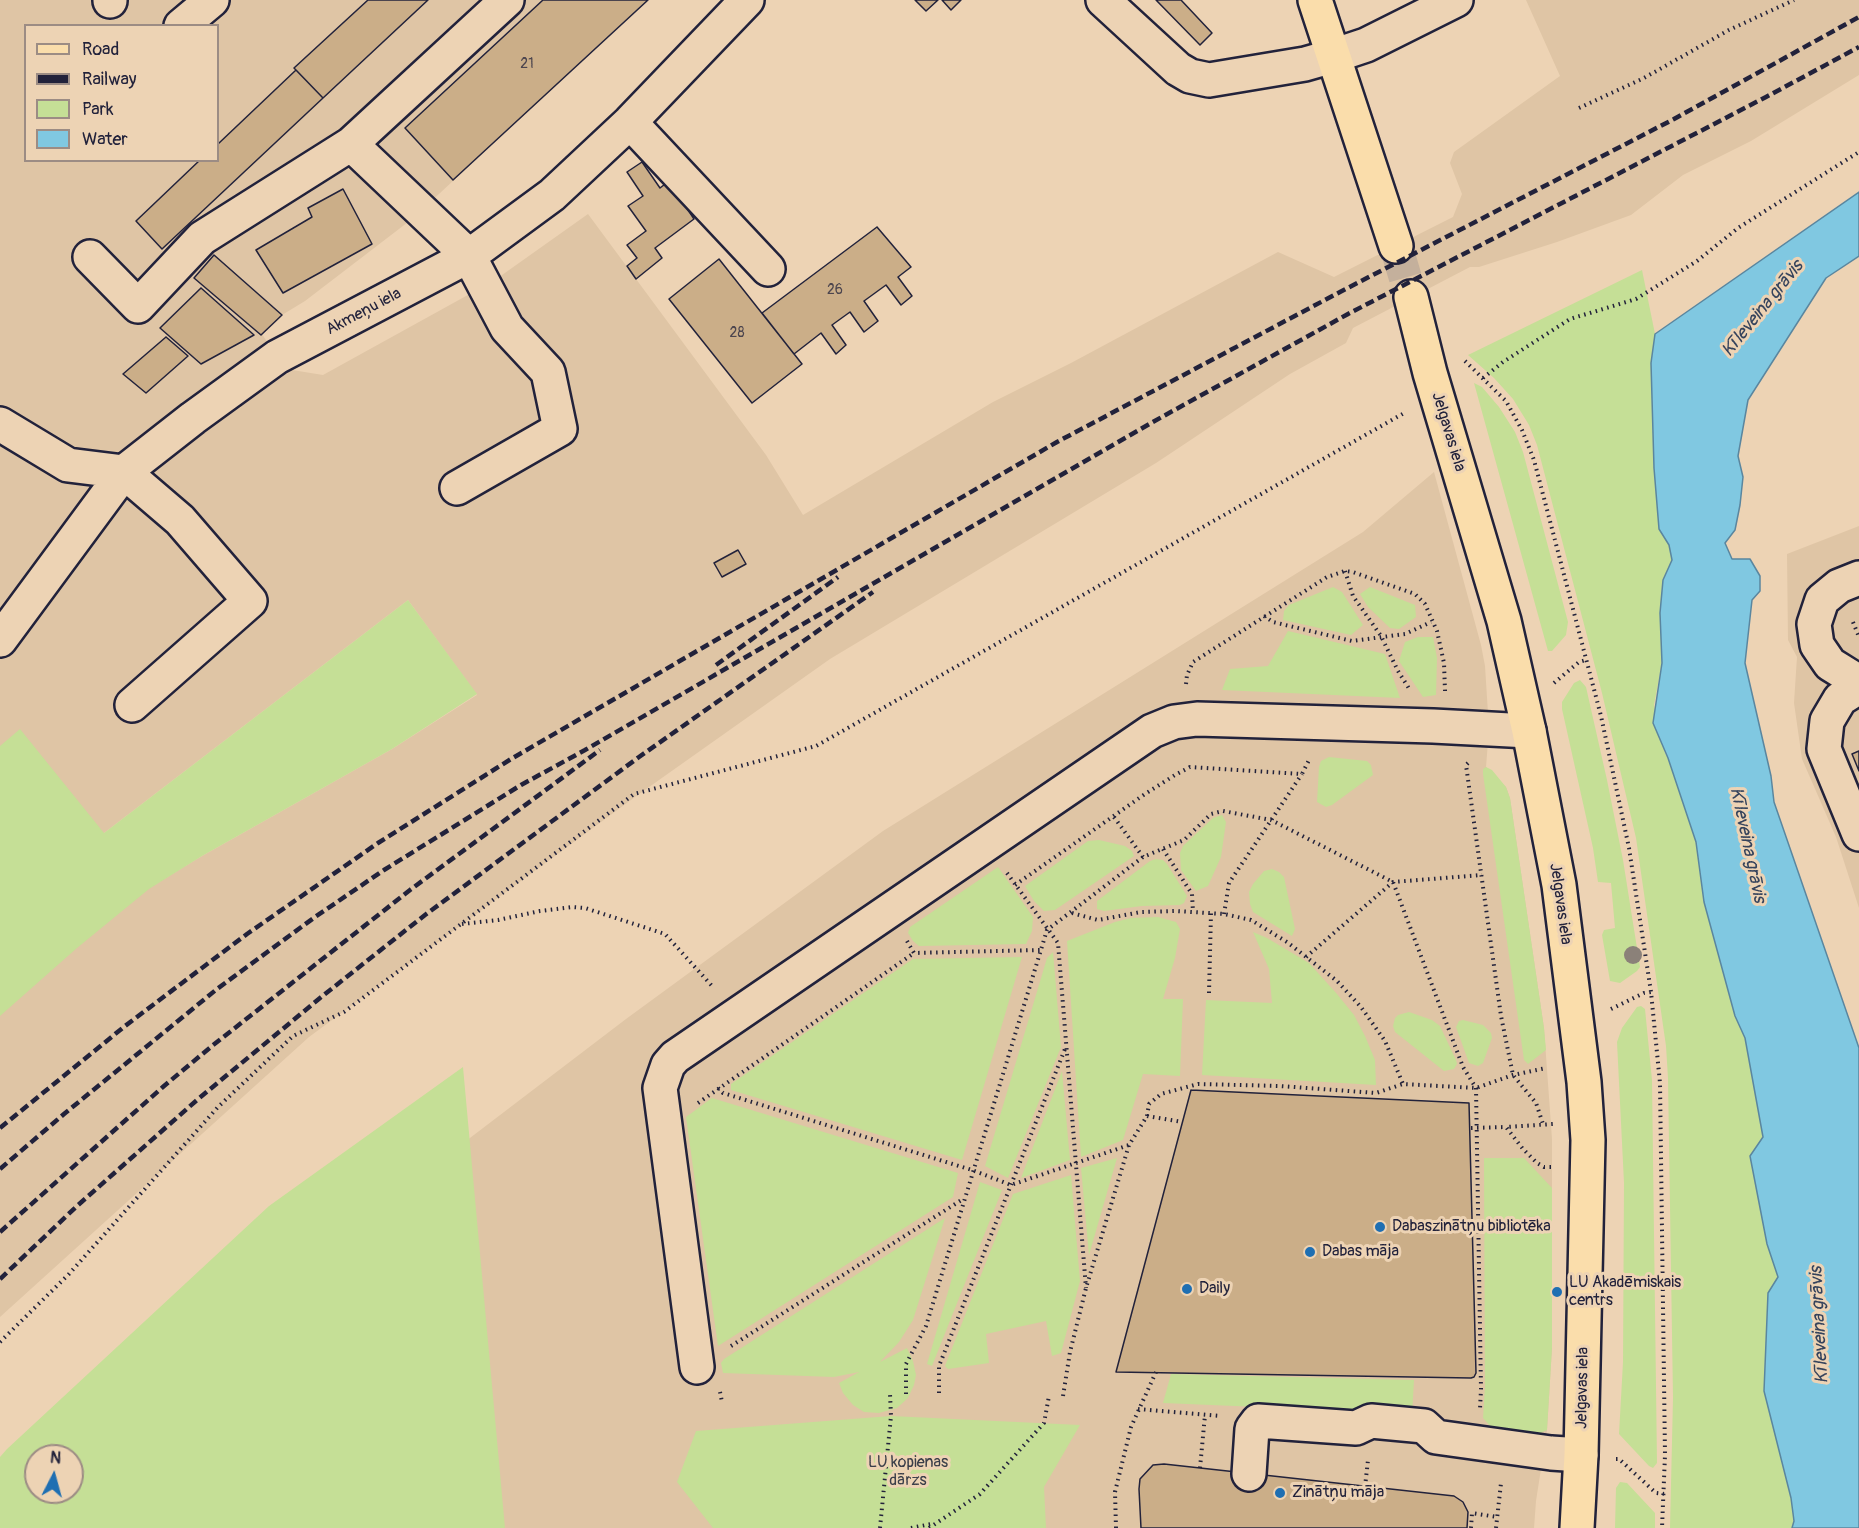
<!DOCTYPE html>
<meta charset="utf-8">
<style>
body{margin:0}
#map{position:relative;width:1859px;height:1528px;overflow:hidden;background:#edd3b4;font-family:Pangolin,sans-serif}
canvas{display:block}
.legend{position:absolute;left:24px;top:24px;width:195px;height:138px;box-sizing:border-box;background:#edd3b4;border:2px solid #9c8c84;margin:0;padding:8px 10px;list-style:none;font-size:18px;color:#22223b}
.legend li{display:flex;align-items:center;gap:12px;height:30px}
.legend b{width:30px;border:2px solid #9c8c84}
.north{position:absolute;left:24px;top:1444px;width:60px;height:60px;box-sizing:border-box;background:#edd3b4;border:2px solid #9c8c84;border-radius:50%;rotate:6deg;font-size:16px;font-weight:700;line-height:24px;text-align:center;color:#22223b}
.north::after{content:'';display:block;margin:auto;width:21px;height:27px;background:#1f6fb2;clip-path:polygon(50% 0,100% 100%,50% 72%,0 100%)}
</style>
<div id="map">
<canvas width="1859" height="1528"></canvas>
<ul class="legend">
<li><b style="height:8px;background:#faddab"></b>Road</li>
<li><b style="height:8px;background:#22223b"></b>Railway</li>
<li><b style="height:16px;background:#c5df96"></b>Park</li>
<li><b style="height:16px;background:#80c8e1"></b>Water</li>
</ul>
<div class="north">N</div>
</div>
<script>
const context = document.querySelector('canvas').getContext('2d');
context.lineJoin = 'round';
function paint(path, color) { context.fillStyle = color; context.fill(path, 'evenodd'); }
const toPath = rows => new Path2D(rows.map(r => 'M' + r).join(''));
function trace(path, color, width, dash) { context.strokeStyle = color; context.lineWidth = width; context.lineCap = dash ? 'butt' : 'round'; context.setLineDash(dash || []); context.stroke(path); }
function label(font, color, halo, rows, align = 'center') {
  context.font = font + ' Pangolin,sans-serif'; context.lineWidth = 6; context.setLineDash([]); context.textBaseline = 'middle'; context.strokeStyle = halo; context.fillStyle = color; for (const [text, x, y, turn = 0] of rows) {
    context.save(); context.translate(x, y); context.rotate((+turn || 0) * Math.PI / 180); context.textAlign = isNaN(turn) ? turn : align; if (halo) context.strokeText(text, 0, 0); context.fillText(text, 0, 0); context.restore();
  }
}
const built = toPath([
 [0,0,648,0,412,219,305,301,282,315,262,334,277,357,292,370,323,375,495,280,588,214,766,455,803,515,993,402,1071,363,1278,252,1334,277,1453,217,1462,194,1450,163,1454,152,1560,76,1526,0,1859,0,1859,75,1751,141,1683,175,1631,215,1557,242,1479,267,1470,267,1353,328,1346,343,1290,374,1156,463,830,659,635,797,309,1037,0,1317],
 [26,26,218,26,218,160,26,160],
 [408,600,477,695,392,749,202,856,149,888,104,833],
 [1434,472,1481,645,1485,666,1489,729,1486,767,1506,787,1510,798,1544,1028,1552,1139,1552,1348,1547,1430,1536,1501,1534,1528,0,1528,0,1515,36,1492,72,1492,466,1141,626,1019,883,831,1363,532],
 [1859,526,1859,908,1836,837,1802,759,1794,703,1797,657,1788,640,1787,554]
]);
const green = toPath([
 [1642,270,1655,334,1651,363,1654,468,1659,529,1669,545,1672,560,1663,580,1660,613,1662,663,1654,705,1665,753,1668,758,1696,842,1704,902,1735,1016,1745,1038,1763,1137,1750,1156,1767,1244,1778,1277,1768,1293,1764,1391,1791,1498,1794,1521,1792,1528,1670,1528,1673,1398,1668,1078,1666,1046,1636,838,1602,693,1537,445,1529,425,1513,399,1494,378,1468,355],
 [1474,383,1482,387,1499,407,1515,432,1523,452,1568,622,1566,635,1552,651,1548,651],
 [1333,587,1342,592,1363,625,1351,635,1283,620,1284,611,1289,605],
 [1370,587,1415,605,1416,617,1399,629,1390,628,1368,607,1360,594],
 [408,600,477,694,392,749,202,856,149,889,77,948,0,1016,0,746,20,729,104,833],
 [1288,631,1385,654,1400,698,1222,690,1230,669,1268,666],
 [1418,637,1433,637,1437,658,1436,695,1423,697,1399,661,1405,642],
 [1580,680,1586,687,1607,780,1623,860,1640,967,1637,971,1620,983,1610,981,1602,935,1604,930,1615,928,1611,883,1598,882,1593,848,1562,709,1562,702,1574,683],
 [1329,757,1367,761,1371,765,1373,775,1332,805,1326,807,1317,802,1319,767,1321,761],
 [1486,767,1492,770,1506,787,1510,798,1544,1028,1546,1050,1528,1064,1524,1060,1483,774,1483,769],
 [1222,815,1226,822,1221,857,1208,886,1196,891,1181,870,1180,853,1183,846,1213,818],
 [1099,840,1125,846,1132,851,1134,856,1055,910,1044,911,1034,901,1025,886,1088,841],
 [1156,859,1163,860,1167,864,1187,896,1184,903,1180,905,1142,906,1104,911,1097,909,1097,901,1150,861],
 [998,867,1033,917,1032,931,1026,944,919,946,913,941,908,933,910,927],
 [1272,869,1279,872,1284,877,1295,929,1292,936,1253,912,1250,904,1249,892,1253,884,1264,871],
 [1158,917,1176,922,1180,929,1175,958,1163,999,1183,999,1180,1076,1143,1074,1123,1140,1081,1157,1067,941,1115,922,1131,918],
 [1253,932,1267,938,1309,963,1337,994,1354,1015,1365,1036,1375,1060,1376,1085,1202,1075,1206,1000,1272,1003,1269,969],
 [1053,952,1061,1047,1008,1178,985,1166,1047,958],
 [1022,957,962,1160,731,1090,731,1084,913,959],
 [1641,1006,1645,1009,1652,1080,1657,1463,1653,1468,1649,1466,1619,1434,1623,1362,1624,1183,1617,1042,1622,1028,1637,1007],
 [1409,1012,1432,1020,1440,1026,1456,1060,1457,1064,1454,1069,1444,1071,1395,1032,1393,1026,1395,1018,1398,1015],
 [1463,1020,1483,1025,1491,1033,1492,1038,1483,1063,1478,1066,1469,1063,1456,1027,1459,1021],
 [463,1067,505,1528,0,1528,0,1457,7,1449,269,1206],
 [36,1456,72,1456,72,1492,36,1492],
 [1062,1071,1070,1160,1021,1178],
 [712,1098,958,1173,953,1197,718,1346,686,1117],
 [1117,1158,1089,1255,1081,1168],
 [1484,1158,1524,1158,1552,1188,1552,1348,1547,1430,1534,1436,1528,1436,1490,1426,1483,1418,1485,1387],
 [1071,1175,1080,1281,1061,1353,1052,1356,1046,1321,986,1334,989,1363,948,1369,945,1366,1013,1194],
 [980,1182,1002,1190,932,1366,927,1364],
 [945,1218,913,1320,899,1342,880,1362,907,1348,913,1361,916,1375,914,1385,908,1398,897,1408,879,1413,864,1412,853,1405,843,1393,839,1383,859,1372,834,1377,723,1373,721,1363,724,1359],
 [1171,1374,1414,1380,1412,1416,1379,1412,1163,1403],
 [891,1416,1080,1425,1044,1487,1046,1528,713,1528,677,1482,696,1431],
 [1620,1482,1627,1483,1655,1513,1655,1528,1615,1528,1616,1488]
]);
const water = toPath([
 [1859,192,1859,256,1826,278,1748,400,1738,456,1743,477,1740,505,1735,530,1725,543,1732,559,1750,559,1760,576,1760,591,1752,600,1745,663,1771,776,1774,802,1859,1048,1859,1528,1792,1528,1794,1521,1791,1498,1764,1391,1768,1293,1778,1277,1767,1244,1750,1156,1763,1137,1745,1038,1735,1016,1704,902,1696,842,1668,758,1653,723,1662,663,1660,613,1663,580,1672,560,1669,545,1659,529,1654,468,1651,363,1655,334,1859,192]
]);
const building = toPath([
 [368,0,428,0,323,98,294,68,368,0],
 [543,0,648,0,453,180,405,128,543,0],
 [915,0,938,0,926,11,915,0],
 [942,0,961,0,951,10,942,0],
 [1156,0,1181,0,1212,33,1200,45,1156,0],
 [296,70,323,98,162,249,136,221,200,160,218,160,218,144,296,70],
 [642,162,660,188,669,181,694,219,655,248,662,258,636,279,627,266,637,258,627,245,646,231,628,206,643,196,627,172,642,162],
 [343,189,372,244,283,293,256,250,312,217,308,208,343,189],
 [877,227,911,267,898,277,912,296,901,305,886,285,864,301,878,321,864,332,850,312,832,325,846,345,836,354,821,333,794,354,762,313,877,227],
 [214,255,282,315,261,335,194,278,214,255],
 [719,259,802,364,752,403,669,299,719,259],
 [201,288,254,335,201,364,160,328,201,288],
 [166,337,188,356,146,393,123,374,166,337],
 [738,550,746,564,722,577,714,563,738,550],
 [1859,751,1859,771,1852,754,1859,751],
 [1191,1090,1469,1103,1476,1373,1474,1377,1471,1378,1116,1372,1191,1090],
 [1164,1464,1454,1496,1463,1502,1468,1512,1467,1528,1141,1528,1139,1489,1140,1479,1153,1465,1164,1464]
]);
const majorTunnel = toPath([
 [1396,246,1411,297]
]);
const path = toPath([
 [1579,108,1644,78,1729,30,1794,0],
 [1465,361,1506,401,1522,430,1534,460,1601,716,1629,848,1651,992,1660,1083,1665,1455,1662,1528],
 [1483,378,1503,362,1570,319,1636,299,1697,261,1738,228,1859,152],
 [1345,571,1353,596,1381,636,1398,671,1410,690],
 [1264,616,1273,622,1352,641,1405,634,1431,622],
 [1853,622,1859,637],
 [1554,683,1579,662,1586,660],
 [1186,684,1187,675,1193,662,1327,577,1345,571,1353,572,1415,594,1425,604,1437,631,1444,663,1445,691],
 [1468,763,1466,765,1501,1016,1513,1075,1536,1103,1543,1124],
 [1114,817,1143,857],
 [1163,849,1192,894,1193,912],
 [1007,873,1058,943,1086,1288],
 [1015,885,1145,794,1175,775,1190,767,1302,774,1310,758],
 [1072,913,1098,920,1141,912,1176,911,1224,914,1251,920,1287,942,1337,981,1361,1007,1385,1041,1403,1084],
 [1224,914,1229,883,1302,774],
 [462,924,498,920,540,911,572,907,585,908,665,934,713,987],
 [907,941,914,953,1040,950],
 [1306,957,1393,882,1482,875],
 [1209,993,1211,913],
 [1611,1009,1644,993,1651,992],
 [718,1088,723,1093,972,1170,1011,1185,1129,1145],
 [698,1103,914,953],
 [1147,1116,1149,1104,1161,1094,1198,1084,1280,1086,1376,1093,1403,1084,1476,1088,1513,1075,1546,1068],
 [1471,1128,1506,1127],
 [1551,1167,1544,1167,1537,1163,1523,1149,1506,1127,1553,1124],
 [0,1342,69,1274,218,1107,293,1036,344,1012,634,794,816,746,1406,412],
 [731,1346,963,1199],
 [720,1392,722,1402],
 [939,1393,939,1366,1065,1049],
 [906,1394,906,1364,926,1326,1047,930,1143,857,1184,840,1211,814,1223,811,1271,820,1393,882,1463,1067,1476,1088,1481,1389,1480,1409],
 [1063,1396,1070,1352,1086,1288,1129,1145,1147,1116,1182,1122],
 [1138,1409,1221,1416],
 [1616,1459,1619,1459,1656,1493,1664,1494],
 [1200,1468,1205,1415],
 [1365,1487,1368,1460],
 [880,1528,891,1416,890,1394],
 [911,1528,931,1524],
 [929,1528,980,1494,1044,1423,1049,1396],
 [1116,1528,1115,1492,1131,1427,1156,1372],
 [1471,1528,1472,1513,1497,1517],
 [1496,1528,1501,1483]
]);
const minor = toPath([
 [110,0,110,1],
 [1103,0,1178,69,1190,76,1209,80,1305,64,1333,56,1366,45,1456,0],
 [181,26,212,0],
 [630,122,768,269],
 [90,257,138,306,202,238,351,144],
 [0,424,68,465,124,472,180,520,250,601,132,705],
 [457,488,560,429,548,372,507,328,469,256,351,144,507,0],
 [1859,578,1839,586,1822,600,1814,624,1817,645,1830,664,1859,682],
 [0,640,124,472,193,418,277,357,469,256,552,195,630,122,747,0],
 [1859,687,1840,699,1827,721,1824,749,1859,834],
 [697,1367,660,1088,668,1065,675,1057,1152,731,1174,722,1197,719,1433,726,1529,731],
 [1249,1474,1252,1429,1258,1421,1356,1428,1371,1421,1424,1426,1436,1437,1551,1453,1581,1455]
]);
const major = toPath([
 [1315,0,1396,246],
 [1411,297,1430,373,1504,621,1529,731,1559,885,1584,1082,1588,1140,1581,1455,1577,1528]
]);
const rail = toPath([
 [716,665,838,577],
 [0,1128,125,1026,247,934,378,843,511,759,1057,442,1340,292,1674,119,1859,17],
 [0,1169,64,1114,217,989,315,917,384,870,521,785,585,750,1151,423,1348,314,1766,97,1859,47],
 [0,1232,164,1086,212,1046,410,890,600,750],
 [0,1279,77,1206,197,1100,320,998,425,915,639,757,873,592]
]);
const trees = [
 [1633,955]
];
const markers = [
 [1380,1227,6,"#1f6fb2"],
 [1310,1252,6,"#1f6fb2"],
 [1187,1289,6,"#1f6fb2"],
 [1557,1292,6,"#1f6fb2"],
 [1280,1493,6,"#1f6fb2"]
];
const numberNames = [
 ["21",527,64],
 ["26",835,290],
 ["28",737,333]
];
const streetNames = [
 ["Akmeņu iela",364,312,-28],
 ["Jelgavas iela",1448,432,73],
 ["Jelgavas iela",1560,904,82],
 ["Jelgavas iela",1583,1388,-89]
];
const poiNames = [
 ["Dabaszinātņu bibliotēka",1392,1227],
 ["Dabas māja",1322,1252],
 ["LU Akadēmiskais",1569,1283],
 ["centrs",1569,1301],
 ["Daily",1199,1289],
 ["Zinātņu māja",1292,1493]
];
const parkNames = [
 ["LU kopienas",908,1463],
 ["dārzs",908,1481]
];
const waterNames = [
 ["Kīleveina grāvis",1763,309,-51],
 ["Kīleveina grāvis",1747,845,78],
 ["Kīleveina grāvis",1820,1325,-93]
];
paint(built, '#dfc5a5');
paint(green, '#c5df96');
paint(water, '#80c8e1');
trace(water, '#5a869f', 1.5);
paint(building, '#cbae88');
trace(building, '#22223b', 1.5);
trace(majorTunnel, '#c4b09c', 33, [33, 16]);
trace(minor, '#22223b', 38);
trace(major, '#22223b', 38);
trace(path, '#22223b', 4, [1.5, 4.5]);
trace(minor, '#edd3b4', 33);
trace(major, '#faddab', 33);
trace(rail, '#22223b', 4.5, [9, 4.5]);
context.fillStyle = '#8b8179';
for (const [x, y] of trees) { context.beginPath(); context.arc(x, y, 9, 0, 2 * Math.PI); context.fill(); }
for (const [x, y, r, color] of markers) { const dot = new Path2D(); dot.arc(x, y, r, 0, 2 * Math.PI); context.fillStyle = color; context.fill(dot); trace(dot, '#edd3b4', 2); }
label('14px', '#4c454e', null, numberNames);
label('16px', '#22223b', '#edd3b4', streetNames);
label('16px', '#22223b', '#edd3b4', poiNames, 'left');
label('16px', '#3a3e49', '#edd3b4', parkNames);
label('italic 18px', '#35435c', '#edd3b4', waterNames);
</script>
